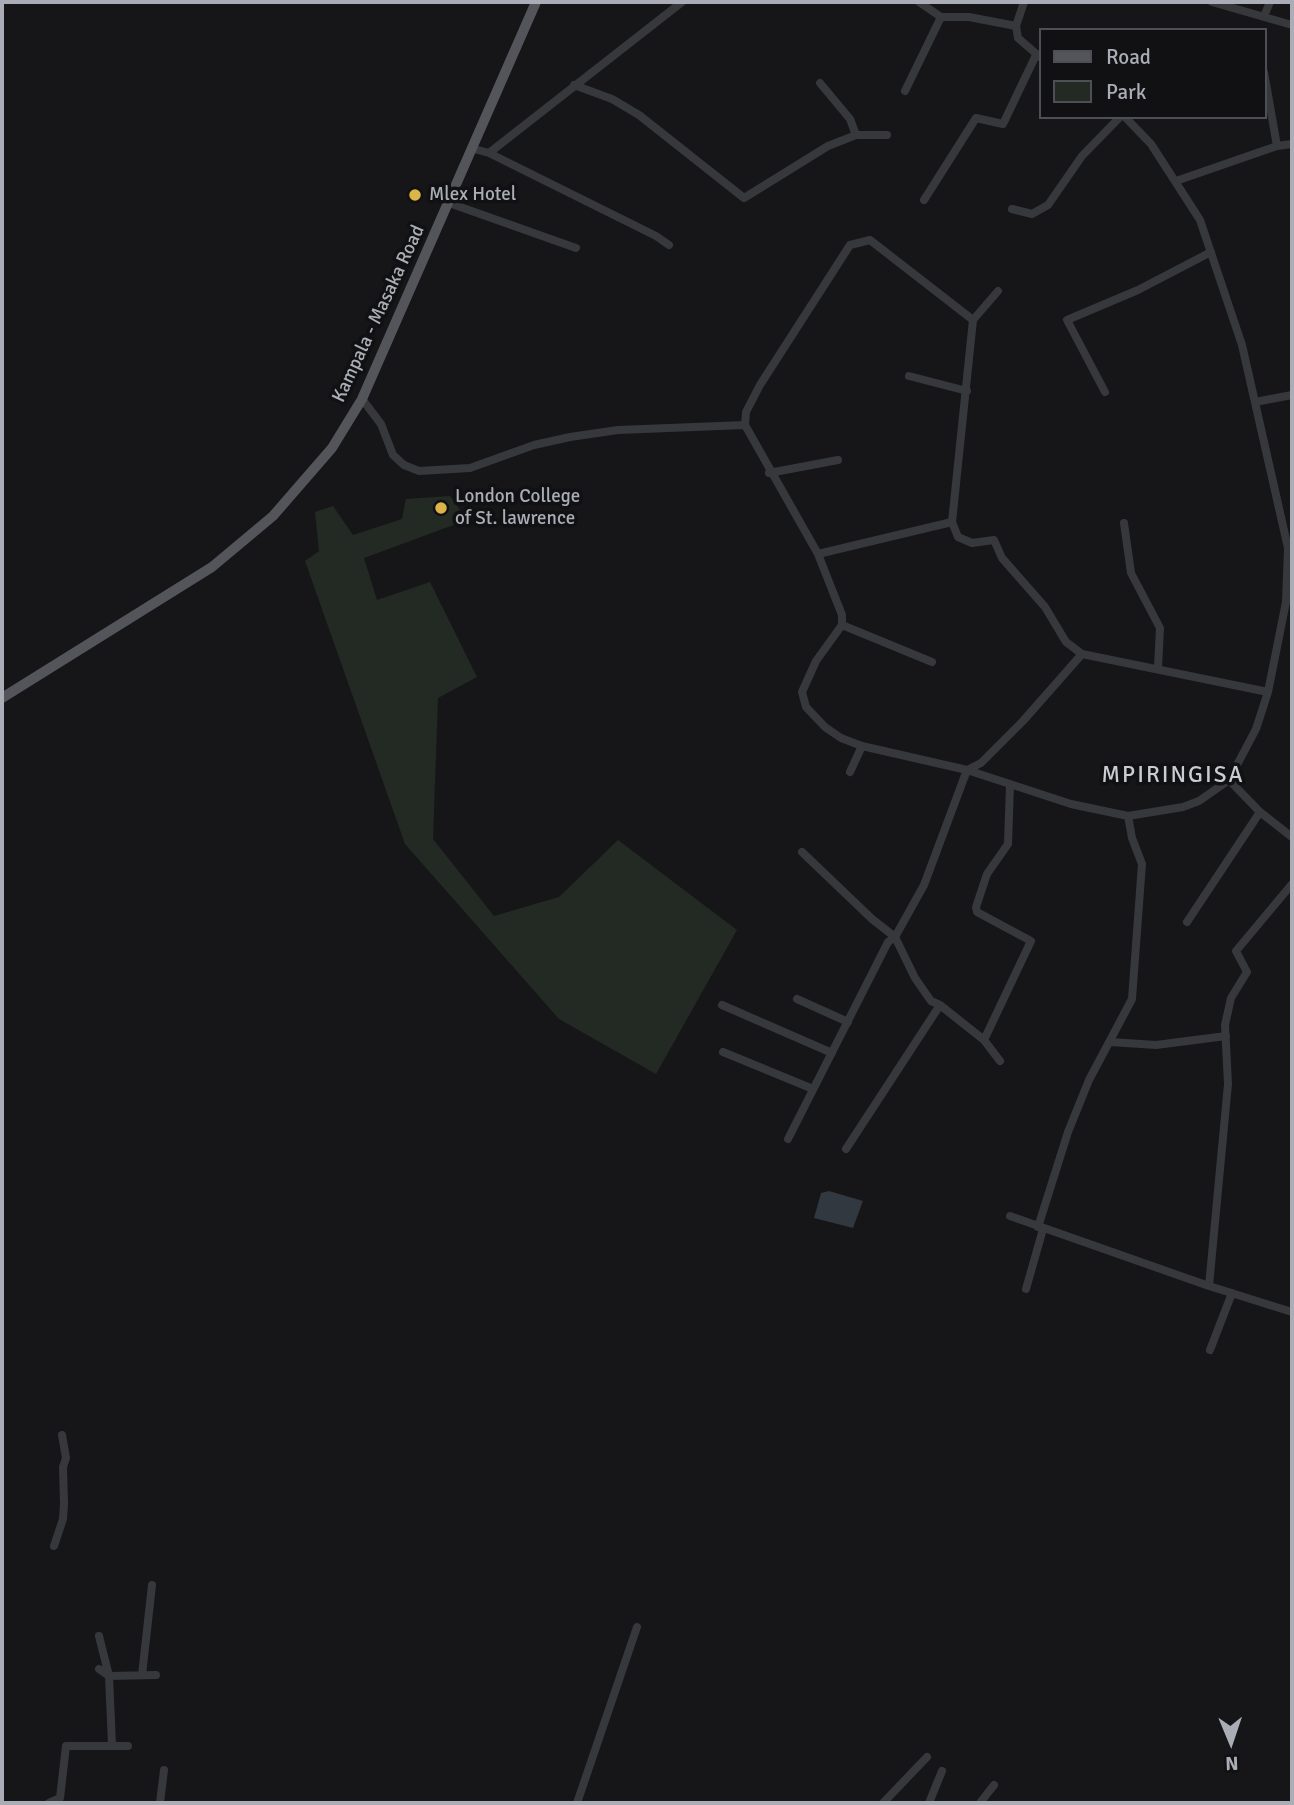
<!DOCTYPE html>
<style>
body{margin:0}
#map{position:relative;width:1294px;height:1805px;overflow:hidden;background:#161618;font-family:Signika,sans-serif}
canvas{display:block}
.frame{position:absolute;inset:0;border:4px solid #aaadb6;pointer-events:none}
.legend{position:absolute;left:1039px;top:28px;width:228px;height:91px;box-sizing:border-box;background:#111113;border:2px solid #4e4f54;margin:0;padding:9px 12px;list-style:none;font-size:21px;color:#aaadb6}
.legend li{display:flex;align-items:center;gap:14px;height:35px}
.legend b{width:35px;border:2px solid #4e4f54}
.north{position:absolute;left:1196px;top:1707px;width:70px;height:70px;-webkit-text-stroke:5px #111113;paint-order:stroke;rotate:178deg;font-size:19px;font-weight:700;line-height:28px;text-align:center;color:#aaadb6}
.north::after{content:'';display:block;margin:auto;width:24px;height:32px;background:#aaadb6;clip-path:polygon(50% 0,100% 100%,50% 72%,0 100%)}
</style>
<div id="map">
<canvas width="1294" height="1805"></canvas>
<div class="frame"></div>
<ul class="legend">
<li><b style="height:9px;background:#54555b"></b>Road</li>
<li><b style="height:19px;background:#232a24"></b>Park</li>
</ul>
<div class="north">N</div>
</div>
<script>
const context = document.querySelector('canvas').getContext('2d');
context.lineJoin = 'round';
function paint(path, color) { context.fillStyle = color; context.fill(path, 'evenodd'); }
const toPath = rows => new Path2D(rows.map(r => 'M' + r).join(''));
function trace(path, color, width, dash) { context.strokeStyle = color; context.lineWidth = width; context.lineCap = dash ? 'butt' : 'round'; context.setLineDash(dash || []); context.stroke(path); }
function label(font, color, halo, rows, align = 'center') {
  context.font = font + ' Signika,sans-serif'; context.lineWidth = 7; context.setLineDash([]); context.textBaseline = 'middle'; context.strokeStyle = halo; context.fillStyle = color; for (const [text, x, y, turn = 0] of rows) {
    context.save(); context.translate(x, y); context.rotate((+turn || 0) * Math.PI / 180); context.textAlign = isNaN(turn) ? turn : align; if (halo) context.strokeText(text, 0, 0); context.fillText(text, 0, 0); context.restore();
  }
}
const green = toPath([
 [450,496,467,520,364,558,377,600,430,582,477,677,438,698,433,839,494,916,559,897,618,840,737,930,656,1074,559,1019,405,844,305,561,319,551,315,512,333,506,353,535,402,519,406,499]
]);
const water = toPath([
 [829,1191,863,1201,853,1228,814,1218,821,1193]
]);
const minor = toPath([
 [919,2,941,17,969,17,1016,26,1018,38,1040,57],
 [1212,2,1292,25],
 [1264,16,1270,2],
 [1016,26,1024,2],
 [1264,72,1277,146],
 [820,83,850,119,856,135],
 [574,85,612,99,639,115,744,198,828,146,856,135,887,135],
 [905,91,941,17],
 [1125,117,1151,144,1200,220,1242,345,1288,548,1286,602,1268,692,1256,729,1229,780],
 [474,149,489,153,682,2],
 [489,153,656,236,669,245],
 [1176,181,1277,146,1292,144],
 [924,200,976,118,1003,124,1036,55],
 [449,203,576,248],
 [1012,209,1032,214,1048,205,1082,156,1120,117],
 [998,291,973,320,952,522,958,537,972,543,994,540,1002,558,1045,607,1066,642,1082,654,1268,692],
 [909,376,967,391],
 [1105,392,1067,320,1138,290,1211,252],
 [362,399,381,424,393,455,404,465,419,471,470,468,534,445,570,437,618,430,745,425,818,554,842,615,842,625,816,661,802,692,806,707,825,727,841,738,862,746,967,770,1071,804,1128,816,1183,807,1199,801,1229,780,1260,812,1292,837],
 [1255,402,1292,395],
 [745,425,746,412,760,385,850,245,870,240,973,320],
 [769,473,838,460],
 [1124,523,1131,573,1160,628,1158,667],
 [818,554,952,522],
 [842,625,932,662],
 [850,772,862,746],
 [1187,922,1260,812],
 [797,999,848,1022],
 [722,1005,832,1053],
 [940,1005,984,1040,1000,1061],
 [984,1040,1031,941,977,912,976,907,987,874,1008,844,1010,784],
 [1111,1042,1156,1045,1226,1036],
 [723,1052,813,1089],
 [788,1139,888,942,895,937,872,919,802,852],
 [846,1149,940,1005,931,1001,915,978,895,937,924,885,967,770,981,763,1023,721,1082,654],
 [1010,1216,1209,1286,1292,1312],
 [1038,1227,1068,1132,1089,1080,1132,999,1142,864,1132,838,1128,816],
 [1209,1286,1228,1084,1225,1025,1231,998,1247,972,1236,951,1292,884],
 [1026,1289,1043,1229],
 [1210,1350,1232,1293],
 [54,1546,63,1519,64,1504,63,1467,66,1458,62,1435],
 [99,1636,109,1676,112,1745],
 [99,1669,109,1676,156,1675],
 [142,1675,152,1585],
 [49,1803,60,1798,66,1746,128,1746],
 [160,1803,164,1770],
 [577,1803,637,1627],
 [883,1803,927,1757],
 [929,1803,942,1771],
 [980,1803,994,1785]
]);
const major = toPath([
 [2,698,212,567,273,516,332,448,362,399,536,2]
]);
const markers = [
 [415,195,7,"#dcb549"],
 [441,508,7,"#dcb549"]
];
const poiNames = [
 ["Mlex Hotel",429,195],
 ["London College",455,497],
 ["of St. lawrence",455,519]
];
const streetNames = [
 ["Kampala - Masaka Road",379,314,-65]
];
const quarterNames = [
 ["MPIRINGISA",1173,776]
];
paint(green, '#232a24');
paint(water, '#31383f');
trace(minor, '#37383c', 8);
trace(major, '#54555b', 10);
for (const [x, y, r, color] of markers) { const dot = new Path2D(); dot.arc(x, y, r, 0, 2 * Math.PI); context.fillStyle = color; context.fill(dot); trace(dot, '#111113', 2.5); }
label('19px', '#aaadb6', '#111113', poiNames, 'left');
label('19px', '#aaadb6', '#111113', streetNames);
context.letterSpacing = '2px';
label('23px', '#caccd3', '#111113', quarterNames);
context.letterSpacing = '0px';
</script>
